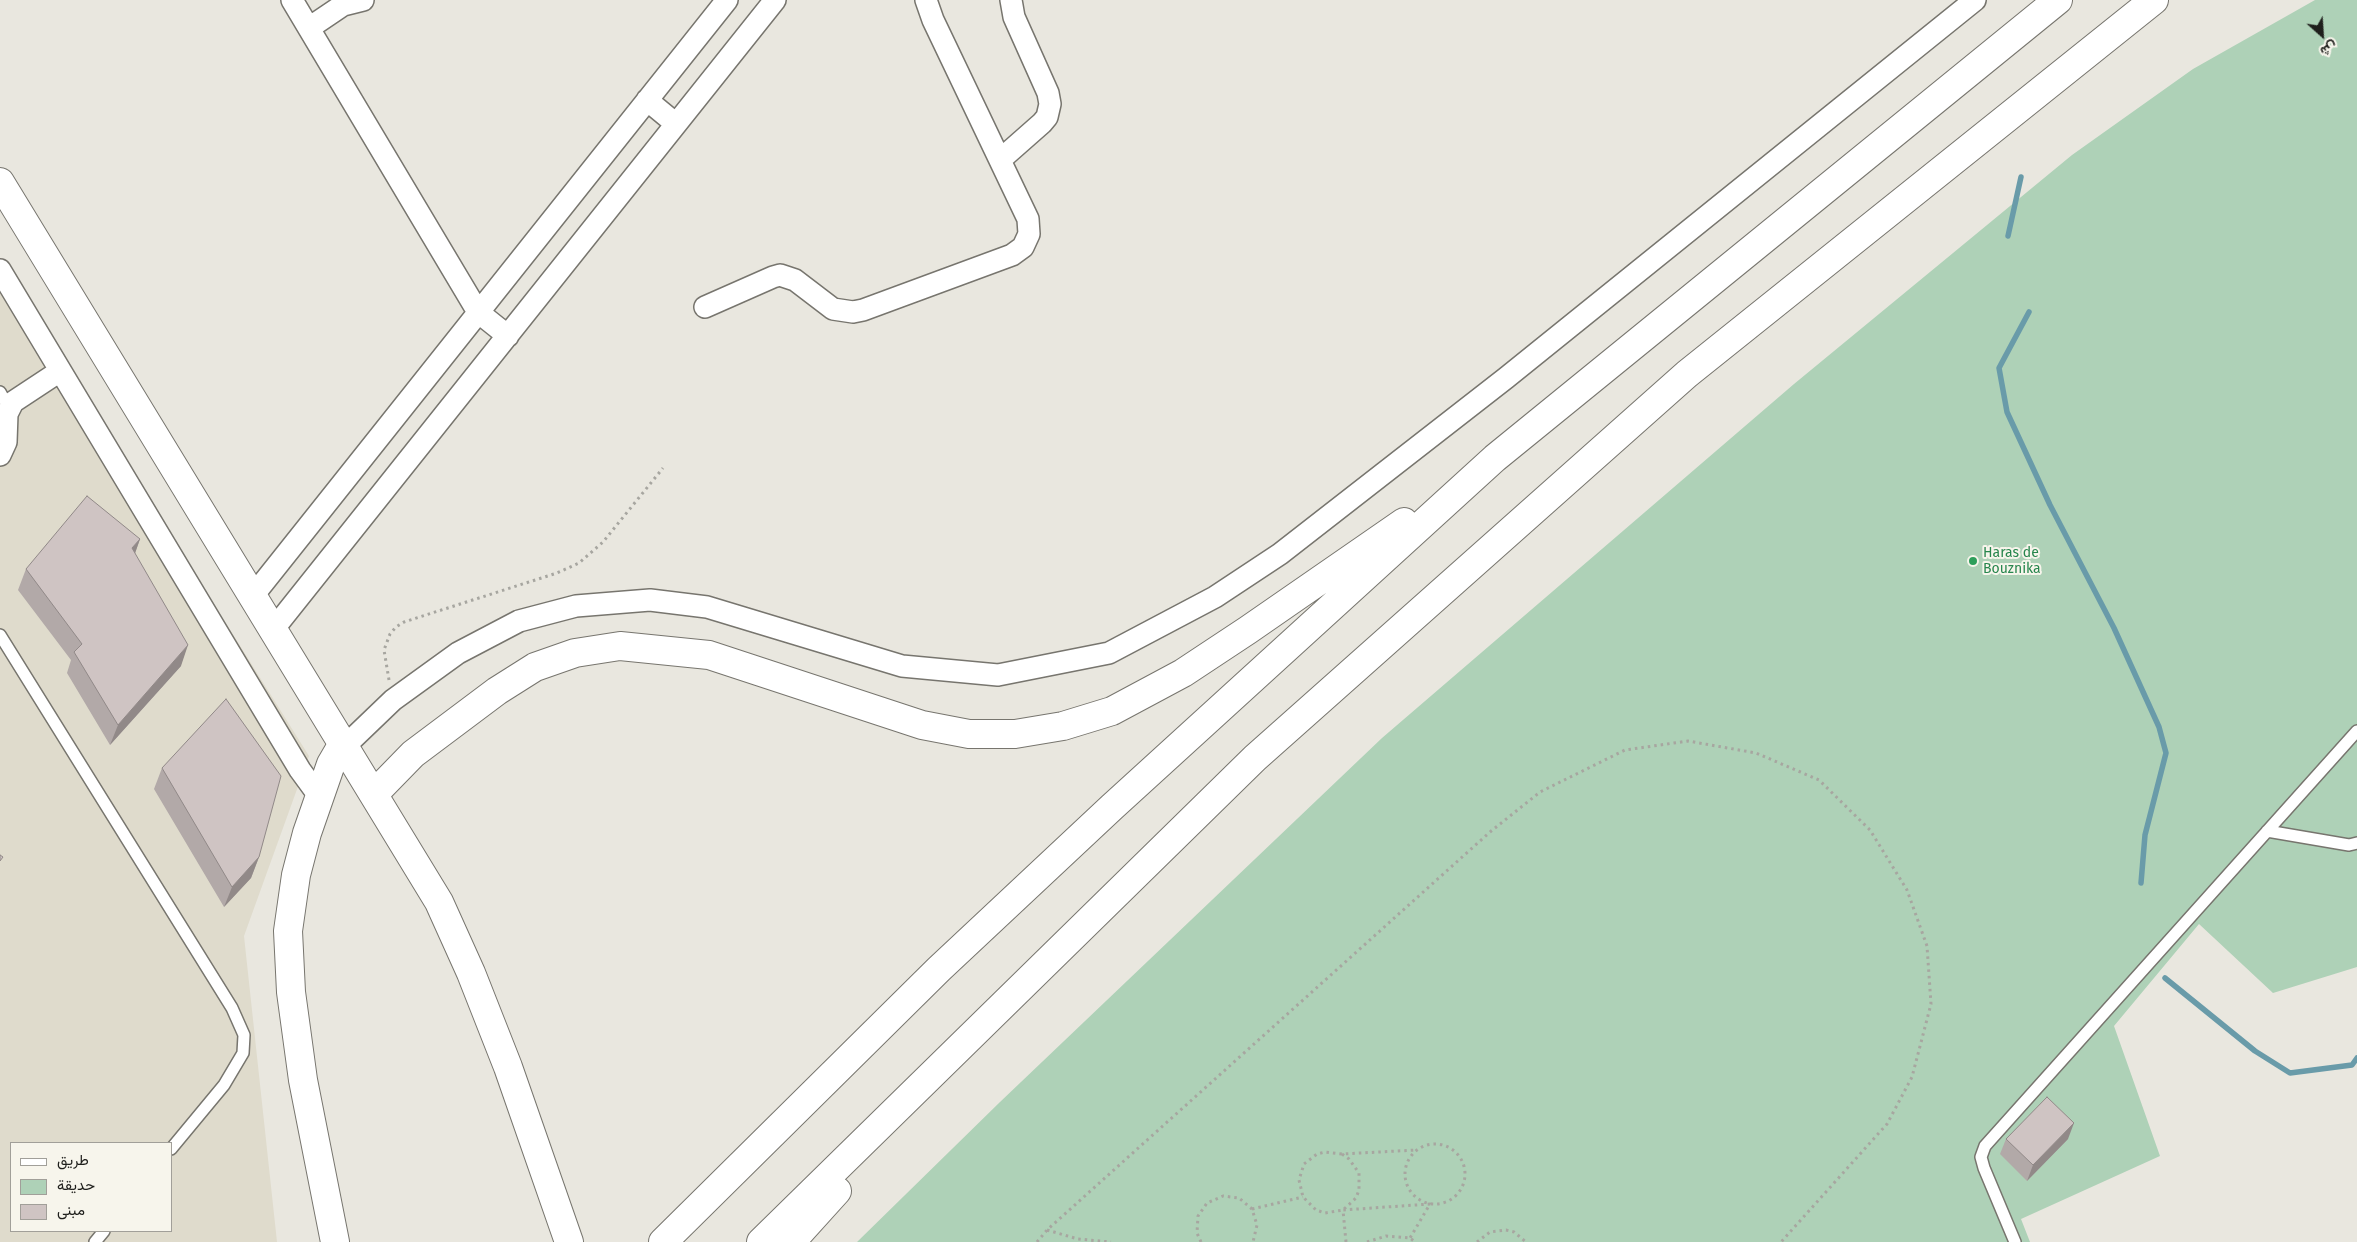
<!DOCTYPE html>
<meta charset="utf-8">
<style>
body{margin:0}
#map{position:relative;width:2357px;height:1242px;overflow:hidden;background:#e9e7df;font-family:"Fira Sans",Vazirmatn,sans-serif}
canvas{display:block}
.legend{position:absolute;left:10px;top:1142px;width:162px;height:90px;box-sizing:border-box;background:#f7f5ec;border:1px solid #a19f99;margin:0;padding:6px 9px;list-style:none;font-size:15px;color:#1f1f1c}
.legend li{display:flex;align-items:center;gap:10px;height:25px}
.legend b{width:25px;border:1px solid #a19f99}
.north{position:absolute;left:2297px;top:10px;width:50px;height:50px;-webkit-text-stroke:4px #f7f5ec;paint-order:stroke;rotate:154deg;font-size:14px;font-weight:700;line-height:20px;text-align:center;color:#1f1f1c}
.north::after{content:'';display:block;margin:auto;width:18px;height:22px;background:#1f1f1c;clip-path:polygon(50% 0,100% 100%,50% 72%,0 100%)}
</style>
<div id="map">
<canvas width="2357" height="1242"></canvas>
<ul class="legend">
<li><b style="height:6px;background:#fff"></b>طريق</li>
<li><b style="height:14px;background:#aed1b7"></b>حديقة</li>
<li><b style="height:14px;background:#cfc4c3"></b>مبنى</li>
</ul>
<div class="north">ش</div>
</div>
<script>
const context = document.querySelector('canvas').getContext('2d');
context.lineJoin = 'round';
function paint(path, color) { context.fillStyle = color; context.fill(path, 'evenodd'); }
const toPath = rows => new Path2D(rows.map(r => 'M' + r).join(''));
function trace(path, color, width, dash) { context.strokeStyle = color; context.lineWidth = width; context.lineCap = dash ? 'butt' : 'round'; context.setLineDash(dash || []); context.stroke(path); }
function label(font, color, halo, rows, align = 'center') {
  context.font = font + ' "Fira Sans",sans-serif'; context.lineWidth = 4; context.setLineDash([]); context.textBaseline = 'middle'; context.strokeStyle = halo; context.fillStyle = color; for (const [text, x, y, turn = 0] of rows) {
    context.save(); context.translate(x, y); context.rotate((+turn || 0) * Math.PI / 180); context.textAlign = isNaN(turn) ? turn : align; if (halo) context.strokeText(text, 0, 0); context.fillText(text, 0, 0); context.restore();
  }
}
const built = toPath([
 [0,262,309,756,244,936,277,1242,0,1242],
 [11,1143,171,1143,171,1231,11,1231]
]);
const green = toPath([
 [2315,0,2357,0,2357,967,2273,993,2199,924,2114,1026,2160,1156,2021,1219,2030,1242,857,1242,1000,1102,1382,738,1794,384,2072,155,2193,69]
]);
const stream = toPath([
 [2008,236,2021,177],
 [2029,312,1999,368,2007,412,2050,505,2114,628,2159,727,2166,753,2145,835,2141,883],
 [2165,978,2255,1051,2290,1073,2352,1065,2357,1058]
]);
const path = toPath([
 [389,680,384,650,390,634,396,627,404,622,557,573,579,563,603,542,663,468],
 '1405 1174a30 30 0 1 1 60 0a30 30 0 1 1-60 0Z',
 [1342,1154,1349,1159,1359,1173,1359,1190,1356,1198,1343,1210,1325,1213,1316,1210,1303,1197,1299,1180,1304,1164,1317,1154,1325,1152,1342,1154,1416,1150],
 [1252,1209,1303,1197],
 [1047,1230,1078,1239,1111,1242],
 [1037,1242,1047,1230,1490,832,1540,792,1625,750,1688,741,1756,753,1819,780,1870,830,1907,890,1927,946,1931,1004,1912,1077,1887,1124,1781,1242],
 [1201,1242,1197,1233,1198,1216,1207,1203,1223,1196,1239,1198,1252,1209,1257,1225,1253,1242],
 [1346,1242,1343,1210,1430,1204,1410,1238],
 [1367,1242,1386,1236,1410,1238,1415,1242],
 [1477,1242,1490,1232,1506,1230,1514,1232,1526,1242]
]);
const lane = toPath([
 [0,392,9,408],
 [0,635,232,1008,244,1035,243,1053,224,1085,171,1149],
 [2267,831,2349,845,2357,843],
 [95,1242,104,1231],
 [2015,1242,1984,1168,1981,1157,1985,1146,2357,731]
]);
const street = toPath([
 [292,0,478,312,508,336],
 [309,28,343,5,363,0],
 [647,100,676,124],
 [1000,160,1042,123,1047,117,1050,104,1048,93,1014,17,1011,0],
 [0,270,300,770,319,796],
 [705,307,773,277,780,275,795,280,833,309,853,312,863,310,1012,255,1023,247,1029,234,1028,219,933,20,926,0],
 [0,455,6,442,7,414,13,402,60,371],
 [252,597,727,0],
 [272,631,775,0],
 [344,747,393,700,458,653,519,621,576,606,650,600,707,607,902,666,998,675,1109,653,1215,597,1280,554,1506,378,1975,0]
]);
const secondary = toPath([
 [0,182,439,902,471,973,508,1067,569,1242]
]);
const highway = toPath([
 [374,794,413,754,497,691,535,667,575,653,620,646,709,655,922,725,969,734,1015,734,1063,726,1112,711,1183,673,1248,630,1404,522],
 [335,1242,303,1080,291,992,288,931,296,875,307,833,331,764,338,752,344,747],
 [663,1242,939,969,1112,807,1495,458,2058,0],
 [761,1242,1255,758,1687,374,2154,0],
 [791,1242,837,1191]
]);
const wall = toPath([
 [140,539,135,553,181,666,110,745,67,673,71,660,18,590,26,569],
 [162,768,259,857,251,878,224,907,154,789],
 [2006,1139,2068,1139,2027,1181,2000,1154]
]);
const shadedWall = toPath([
 [140,539,133,559,132,548],
 [188,645,181,666,110,745,118,725],
 [259,857,251,878,224,907,232,887],
 [2074,1123,2068,1139,2027,1181,2033,1165]
]);
const building = toPath([
 [87,496,140,539,132,548,188,645,118,725,74,652,82,644,26,569,87,496],
 [226,699,281,776,259,857,232,887,162,768,226,699],
 [0,855,3,857,0,861,0,855],
 [2047,1097,2074,1123,2033,1165,2006,1139,2047,1097]
]);
const markers = [
 [1973,561,5,"#2e9e5b"]
];
const leisureNames = [
 ["Haras de",1983,553],
 ["Bouznika",1983,569]
];
paint(built, '#dfdbcc');
paint(green, '#aed1b7');
trace(stream, '#699ba9', 5.5);
trace(lane, '#77756e', 14);
trace(street, '#77756e', 24);
trace(secondary, '#77756e', 30);
trace(highway, '#77756e', 30);
trace(path, '#a7a6a0', 3, [2.5, 4]);
trace(lane, '#fff', 11);
trace(street, '#fff', 21);
trace(secondary, '#fff', 28);
trace(highway, '#fff', 28);
paint(wall, '#b2a9a8');
paint(shadedWall, '#918988');
paint(building, '#cfc4c3');
trace(building, '#918988', 1);
for (const [x, y, r, color] of markers) { const dot = new Path2D(); dot.arc(x, y, r, 0, 2 * Math.PI); context.fillStyle = color; context.fill(dot); trace(dot, '#f7f5ec', 2); }
label('14px', '#27864d', '#f7f5ec', leisureNames, 'left');
</script>
